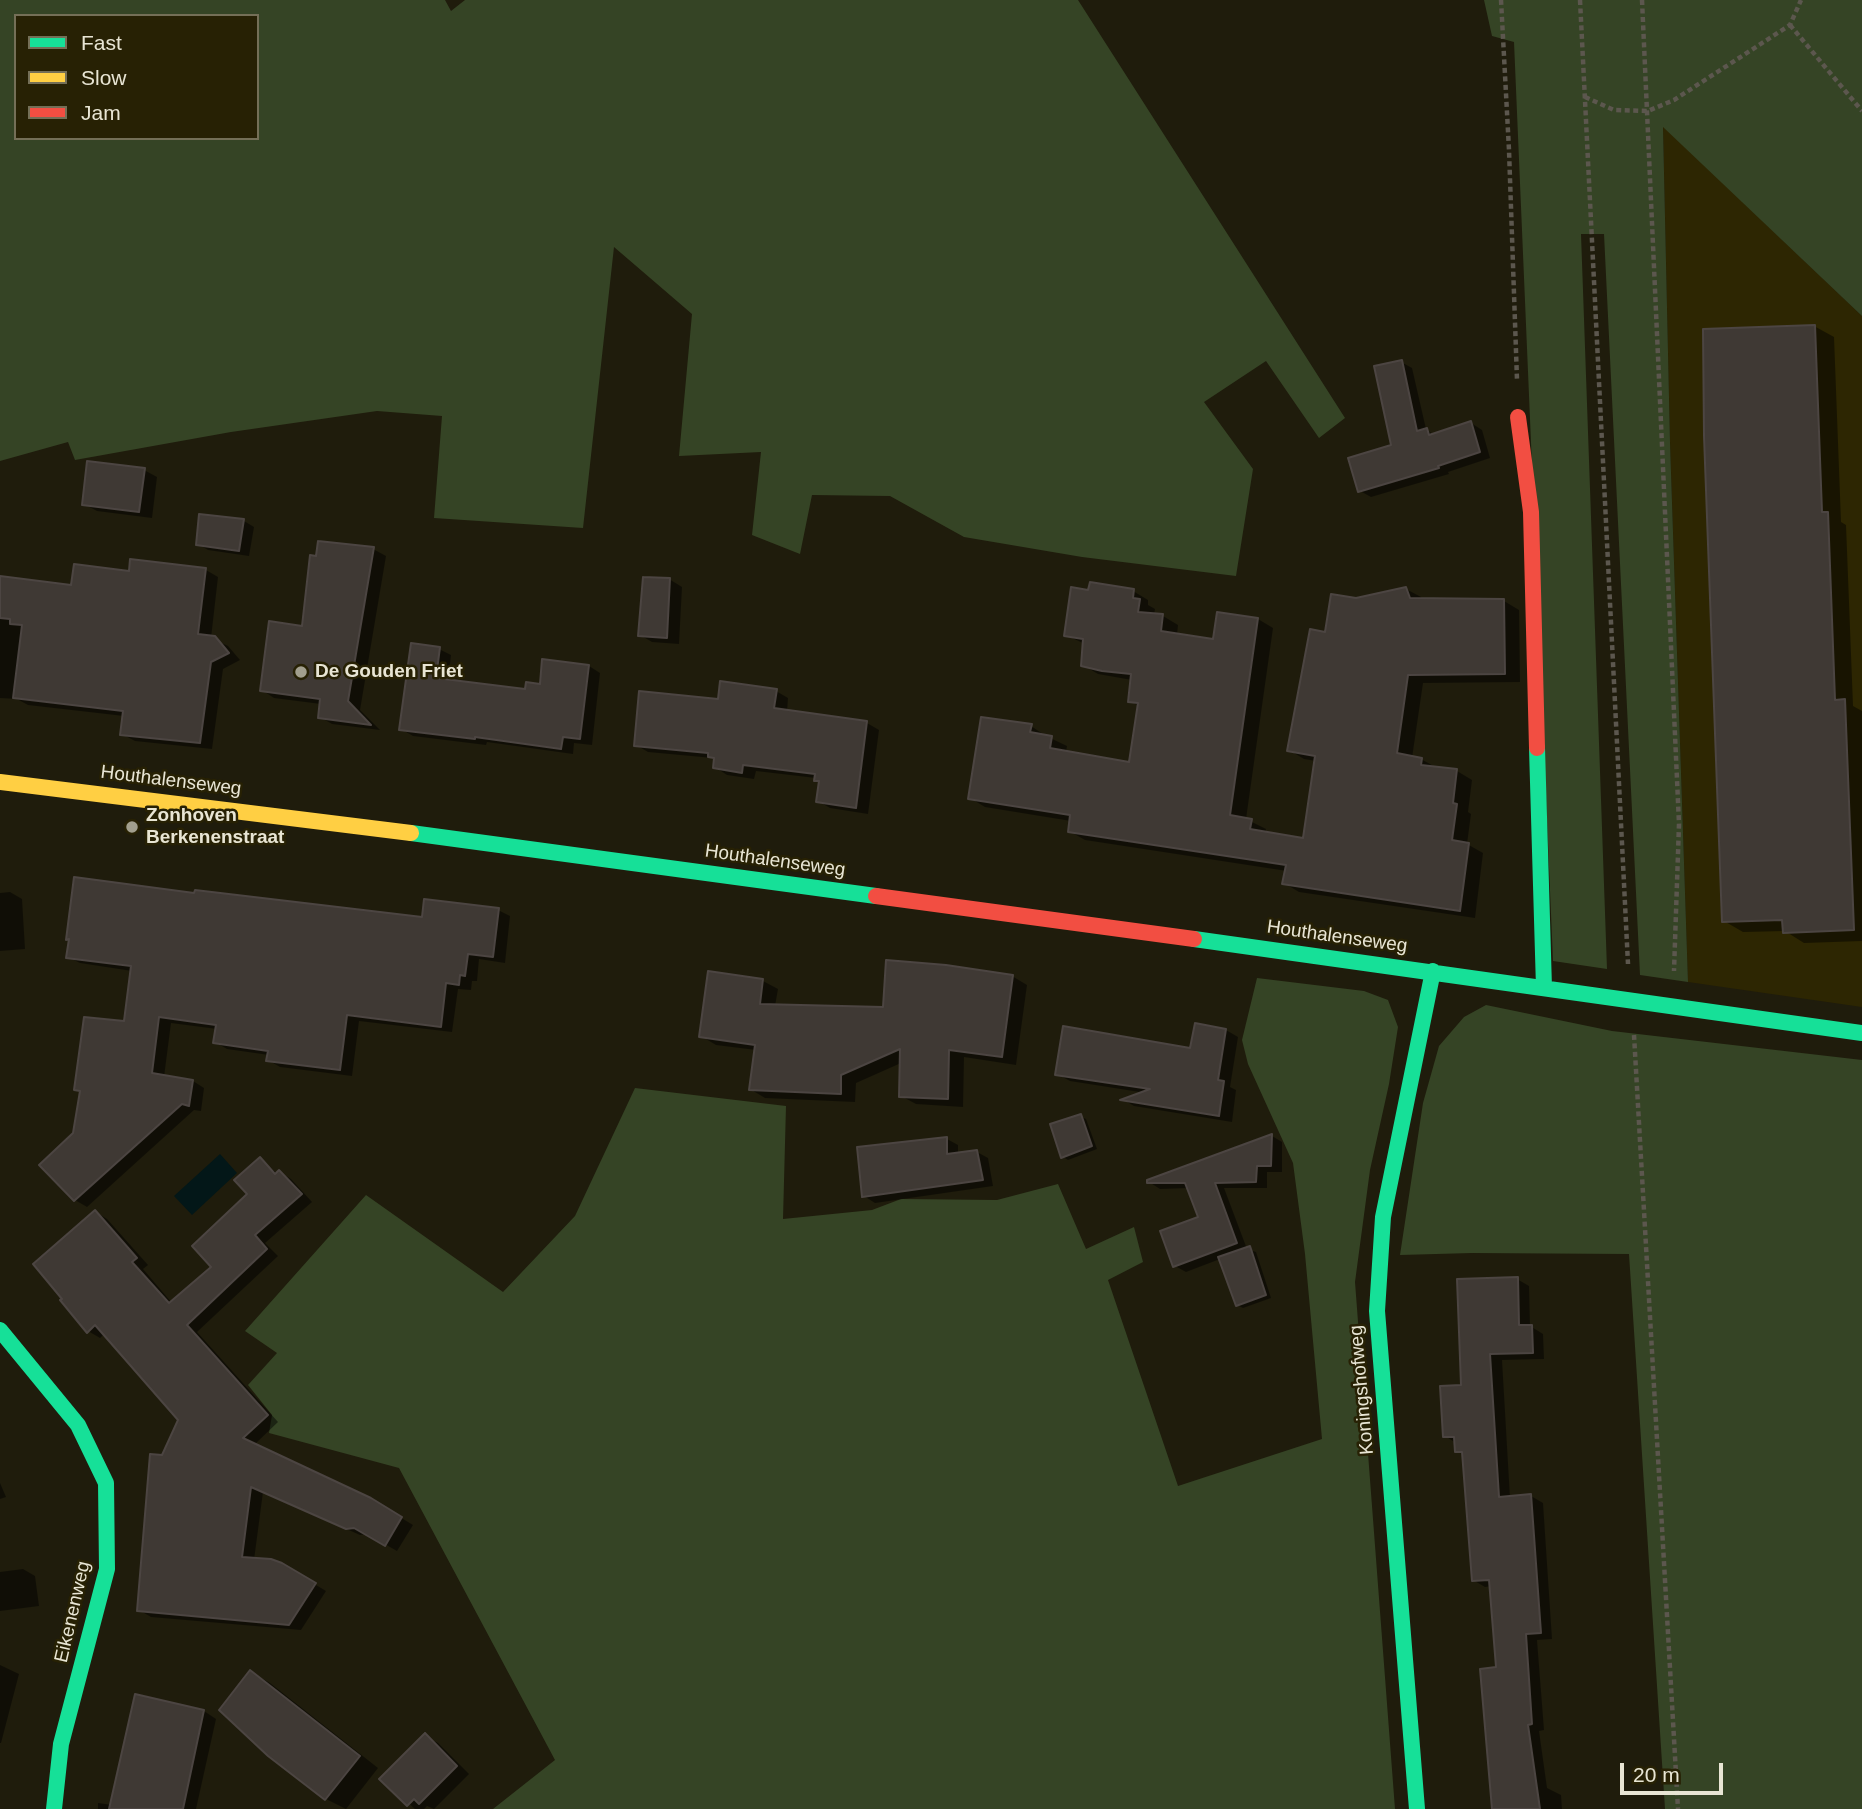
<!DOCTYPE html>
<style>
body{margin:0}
#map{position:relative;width:1862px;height:1809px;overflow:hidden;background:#1f1c0c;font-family:Arial,sans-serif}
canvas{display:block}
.legend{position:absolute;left:14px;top:14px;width:245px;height:126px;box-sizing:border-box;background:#272104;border:2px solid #746f57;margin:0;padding:9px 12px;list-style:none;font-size:21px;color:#e8e5d4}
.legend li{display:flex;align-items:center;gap:14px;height:35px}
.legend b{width:35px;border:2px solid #746f57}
.scale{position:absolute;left:1620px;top:1763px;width:103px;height:32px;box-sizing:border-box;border:4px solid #e8e5d4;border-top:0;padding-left:9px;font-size:21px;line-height:24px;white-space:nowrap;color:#e8e5d4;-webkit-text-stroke:5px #272104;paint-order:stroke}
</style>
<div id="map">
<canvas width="1862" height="1809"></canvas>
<ul class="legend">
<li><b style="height:9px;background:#16e098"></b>Fast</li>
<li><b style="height:9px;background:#ffcf43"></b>Slow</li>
<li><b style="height:9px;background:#f24e42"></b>Jam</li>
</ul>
<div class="scale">20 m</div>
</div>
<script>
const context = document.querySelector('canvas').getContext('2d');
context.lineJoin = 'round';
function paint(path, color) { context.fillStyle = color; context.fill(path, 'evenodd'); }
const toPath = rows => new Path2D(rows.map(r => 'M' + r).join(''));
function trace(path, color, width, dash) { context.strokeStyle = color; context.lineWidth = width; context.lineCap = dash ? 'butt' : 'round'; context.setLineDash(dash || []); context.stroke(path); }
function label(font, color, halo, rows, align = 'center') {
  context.font = font + ' Arial,sans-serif'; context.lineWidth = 5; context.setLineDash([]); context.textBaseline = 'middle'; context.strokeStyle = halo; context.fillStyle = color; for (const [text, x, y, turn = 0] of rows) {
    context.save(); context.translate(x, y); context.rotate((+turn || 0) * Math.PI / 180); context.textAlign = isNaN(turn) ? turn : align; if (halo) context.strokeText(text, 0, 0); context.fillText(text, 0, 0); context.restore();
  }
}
const built = toPath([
 [1663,126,1862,316,1862,1007,1688,982,1670,442]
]);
const green = toPath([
 [0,0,445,0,451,11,465,0,1078,0,1345,418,1319,438,1266,361,1204,402,1253,469,1236,576,1082,557,964,537,890,496,812,495,800,554,752,535,761,452,679,456,692,314,614,247,583,528,434,518,442,416,377,411,231,432,75,460,68,442,0,461],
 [16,16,257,16,257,138,16,138],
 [1484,0,1862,0,1862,316,1663,127,1670,442,1688,982,1640,975,1604,234,1581,234,1607,969,1553,961,1514,42,1492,36],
 [1257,978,1364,991,1388,1000,1398,1027,1389,1084,1370,1170,1355,1282,1395,1809,493,1809,555,1760,399,1468,269,1433,272,1415,248,1385,277,1353,245,1331,366,1195,503,1292,575,1216,635,1088,786,1106,783,1219,872,1210,901,1199,997,1200,1058,1184,1086,1249,1134,1227,1143,1262,1108,1280,1178,1486,1322,1439,1305,1254,1293,1163,1248,1064,1242,1040],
 [1486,1005,1612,1031,1862,1060,1862,1809,1665,1809,1629,1254,1472,1253,1400,1255,1423,1103,1439,1046,1464,1017]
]);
const water = toPath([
 [220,1154,237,1173,192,1215,174,1196]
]);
const shadow = toPath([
 [1814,326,1834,337,1841,522,1846,525,1853,706,1862,711,1862,941,1804,943,1785,931,1743,932,1724,921],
 [1401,362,1412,368,1426,429,1434,435,1471,423,1482,430,1490,458,1448,472,1449,474,1371,497,1360,491,1393,446],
 [144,470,157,477,152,518,97,511,84,504],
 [244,521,254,527,249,556,208,550,198,544],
 [373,549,386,556,360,710,380,730,332,724,320,717,321,704,274,698,262,690,303,627],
 [206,570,218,577,211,638,228,646,240,660,223,669,212,749,135,741,122,734,124,716,28,705,17,699,0,698,0,578,73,587,130,573],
 [669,579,682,587,679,644,652,642,640,635],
 [1406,589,1421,597,1422,600,1504,601,1519,610,1520,682,1423,683,1412,758,1421,759,1437,768,1457,771,1472,780,1468,812,1471,814,1467,844,1483,853,1475,918,1299,892,1284,883,1287,871,1085,840,1069,831,1071,821,985,807,970,798,1031,726,1046,736,1067,746,1066,752,1130,764,1139,706,1130,701,1132,680,1098,674,1083,665,1085,644,1066,635,1090,592,1133,591,1148,600,1148,605,1155,609,1154,615,1163,616,1178,625,1177,635,1215,641,1258,619,1273,628,1246,819,1266,829,1265,834,1304,840,1316,761,1304,759,1289,750,1326,634,1356,600],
 [439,649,451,655,448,681,527,691,589,666,600,673,592,745,574,743,573,754,487,742,486,745,413,736,401,729],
 [776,691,788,698,787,712,867,723,879,730,868,814,830,808,818,801,821,782,816,778,756,771,754,779,727,775,715,767,716,760,713,758,648,752,636,745,719,701],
 [10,892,22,899,25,949,0,951,0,893],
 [196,895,423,919,498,910,510,916,505,963,479,959,477,981,472,981,471,990,458,989,452,1032,359,1021,352,1076,280,1067,268,1060,269,1055,227,1049,215,1042,217,1029,171,1023,164,1077,193,1081,204,1088,201,1111,194,1110,87,1207,75,1200,74,1133,82,1093,76,1089,125,1023,132,971,80,963,68,957,71,940,68,939],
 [1012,976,1027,985,1016,1065,964,1057,963,1107,916,1104,901,1096,901,1063,856,1083,855,1102,765,1098,750,1089,756,1050,716,1045,701,1036,763,981,778,989,775,1006,884,1009],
 [1226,1030,1238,1037,1230,1087,1236,1090,1232,1122,1134,1106,1124,1100,1146,1093,1070,1081,1057,1074,1192,1050],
 [1080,1116,1086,1119,1097,1149,1068,1160,1063,1157],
 [1272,1136,1282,1142,1282,1172,1267,1172,1267,1188,1224,1188,1247,1249,1256,1252,1271,1298,1243,1308,1237,1305,1220,1259,1186,1272,1175,1266,1200,1219,1189,1188,1160,1189,1149,1182],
 [947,1139,958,1145,958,1154,977,1152,988,1158,993,1186,875,1203,864,1196],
 [260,1160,278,1174,280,1172,291,1179,312,1202,265,1243,278,1256,197,1332,278,1422,254,1445,370,1499,413,1525,397,1551,367,1534,360,1535,263,1492,254,1560,281,1564,326,1591,301,1630,151,1617,139,1610,164,1457,180,1419,105,1333,100,1338,88,1331,96,1212,107,1219,148,1265,143,1269,172,1303,214,1267,249,1195],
 [1517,1279,1529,1286,1530,1326,1543,1334,1544,1359,1502,1360,1510,1498,1531,1496,1543,1503,1552,1639,1537,1640,1544,1730,1539,1731,1547,1788,1561,1795,1562,1809,1494,1809,1498,1669,1492,1586,1485,1587,1473,1580,1464,1455,1457,1451,1456,1443,1445,1436,1463,1387],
 [0,1483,6,1497,0,1499],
 [23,1569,35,1576,39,1606,0,1611,0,1572],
 [0,1665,19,1674,1,1743,0,1743],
 [251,1672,270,1683,378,1768,346,1809,326,1799,269,1755],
 [137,1696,204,1711,216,1719,196,1809,98,1809,98,1803,112,1805],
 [425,1736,438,1743,469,1774,434,1809,427,1806,424,1809,415,1809,382,1779]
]);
const building = toPath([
 [1815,325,1822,512,1828,512,1835,700,1845,699,1854,930,1783,933,1782,920,1722,922,1704,436,1703,329,1815,325],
 [1402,360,1417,431,1427,428,1429,435,1471,421,1480,452,1438,466,1439,468,1358,492,1348,458,1391,445,1374,366,1402,360],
 [87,461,145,468,139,512,82,505,87,461],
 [199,514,244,519,239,551,196,545,199,514],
 [318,541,374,547,348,701,371,725,318,718,320,699,260,691,269,621,302,626,310,555,316,556,318,541],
 [130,559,206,568,198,634,215,636,229,653,211,662,200,743,120,735,123,711,13,698,22,625,10,624,10,619,0,618,0,576,71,585,74,564,129,571,130,559],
 [643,577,670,578,667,638,638,636,643,577],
 [1090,582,1134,589,1133,598,1140,599,1138,612,1163,614,1161,631,1213,639,1217,612,1258,618,1230,815,1252,819,1250,829,1303,838,1315,756,1287,751,1310,629,1325,632,1331,594,1356,598,1406,587,1410,598,1504,599,1505,674,1408,675,1397,753,1422,758,1421,765,1457,769,1453,803,1457,804,1452,840,1469,843,1460,911,1282,884,1286,865,1068,832,1070,815,968,799,981,717,1032,724,1030,732,1052,736,1050,748,1129,762,1138,703,1128,702,1131,674,1102,671,1081,666,1083,639,1064,636,1071,587,1088,590,1090,582],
 [411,643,440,647,436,678,525,689,526,682,540,684,542,659,589,665,580,739,563,737,561,749,475,737,475,739,399,730,411,643],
 [720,681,777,689,774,708,867,721,856,808,816,802,819,781,814,781,815,774,743,765,742,773,713,768,714,758,708,757,708,753,634,746,639,691,718,699,720,681],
 [74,877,194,893,195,890,422,917,424,899,499,908,493,957,468,954,465,976,460,975,459,985,446,983,441,1027,347,1015,340,1070,266,1061,268,1051,213,1043,216,1025,159,1017,152,1073,193,1080,189,1106,182,1104,74,1201,39,1165,73,1133,80,1091,74,1090,84,1017,124,1021,131,966,66,958,69,939,66,940,74,877],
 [886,960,946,965,1013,975,1002,1057,949,1050,948,1099,899,1097,900,1049,841,1075,841,1094,749,1090,755,1045,699,1037,708,971,763,979,760,1004,883,1007,886,960],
 [1195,1023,1226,1029,1218,1080,1224,1081,1219,1116,1120,1100,1150,1089,1055,1075,1063,1026,1190,1048,1195,1023],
 [1081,1114,1092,1146,1061,1158,1050,1124,1081,1114],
 [1272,1134,1271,1166,1257,1166,1256,1182,1215,1183,1237,1243,1173,1267,1160,1231,1198,1217,1185,1183,1147,1183,1147,1180,1272,1134],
 [947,1137,947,1154,977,1150,983,1180,862,1197,857,1147,947,1137],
 [260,1157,275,1174,279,1170,302,1194,255,1235,267,1249,187,1325,268,1415,243,1438,371,1498,402,1517,385,1546,354,1528,346,1529,251,1487,242,1557,271,1559,282,1563,316,1583,289,1625,137,1611,150,1454,162,1455,178,1420,95,1325,87,1333,60,1300,62,1299,33,1264,95,1210,137,1258,132,1262,169,1303,211,1267,192,1246,247,1194,234,1180,260,1157],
 [1250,1246,1266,1295,1236,1306,1218,1257,1250,1246],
 [1518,1277,1519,1325,1532,1325,1533,1353,1490,1354,1499,1497,1531,1494,1541,1633,1526,1634,1532,1724,1528,1725,1540,1809,1492,1809,1480,1669,1496,1667,1489,1580,1472,1581,1462,1452,1455,1452,1454,1437,1443,1437,1440,1386,1461,1385,1457,1279,1518,1277],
 [250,1670,360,1756,325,1800,268,1756,219,1710,250,1670],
 [135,1694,204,1710,183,1809,109,1809,135,1694],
 [425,1733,457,1766,419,1804,414,1799,407,1806,379,1779,425,1733]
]);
const path = toPath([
 [1501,0,1509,150,1517,380],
 [1580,0,1628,964],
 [1642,0,1679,824,1674,971],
 [1790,25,1862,111],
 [1585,97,1614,110,1648,111,1674,100,1790,25,1801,0],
 [1634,1035,1678,1809]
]);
const fast = toPath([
 [1537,748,1544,988],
 [411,833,876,896],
 [1194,939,1862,1033],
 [0,1330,78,1425,106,1483,107,1569,61,1744,54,1809],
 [1417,1809,1377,1311,1383,1217,1433,971]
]);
const slow = toPath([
 [0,782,411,833]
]);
const jam = toPath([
 [1518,417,1531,512,1537,748],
 [876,896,1194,939]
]);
const markers = [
 [301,672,7,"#a29f8e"],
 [132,827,7,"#a29f8e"]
];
const poiNames = [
 ["De Gouden Friet",315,672],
 ["Zonhoven",146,816],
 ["Berkenenstraat",146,838]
];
const streetNames = [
 ["Houthalenseweg",171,781,7],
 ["Houthalenseweg",775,861,8],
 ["Houthalenseweg",1337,937,8],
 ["Koningshofweg",1362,1390,-95],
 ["Eikenenweg",73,1612,-77]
];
paint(built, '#2d2602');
paint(green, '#354425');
paint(water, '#031718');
paint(shadow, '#0007');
paint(building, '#3f3934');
trace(building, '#4c4542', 2);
trace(path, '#5c574e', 4.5, [5, 3.5]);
trace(fast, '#16e098', 16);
trace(slow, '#ffcf43', 16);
trace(jam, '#f24e42', 16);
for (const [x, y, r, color] of markers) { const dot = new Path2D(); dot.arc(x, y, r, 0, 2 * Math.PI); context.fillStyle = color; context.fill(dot); trace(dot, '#272104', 2.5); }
label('bold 19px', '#e8e5d4', '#272104', poiNames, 'left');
label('19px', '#e8e5d4', '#272104', streetNames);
</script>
